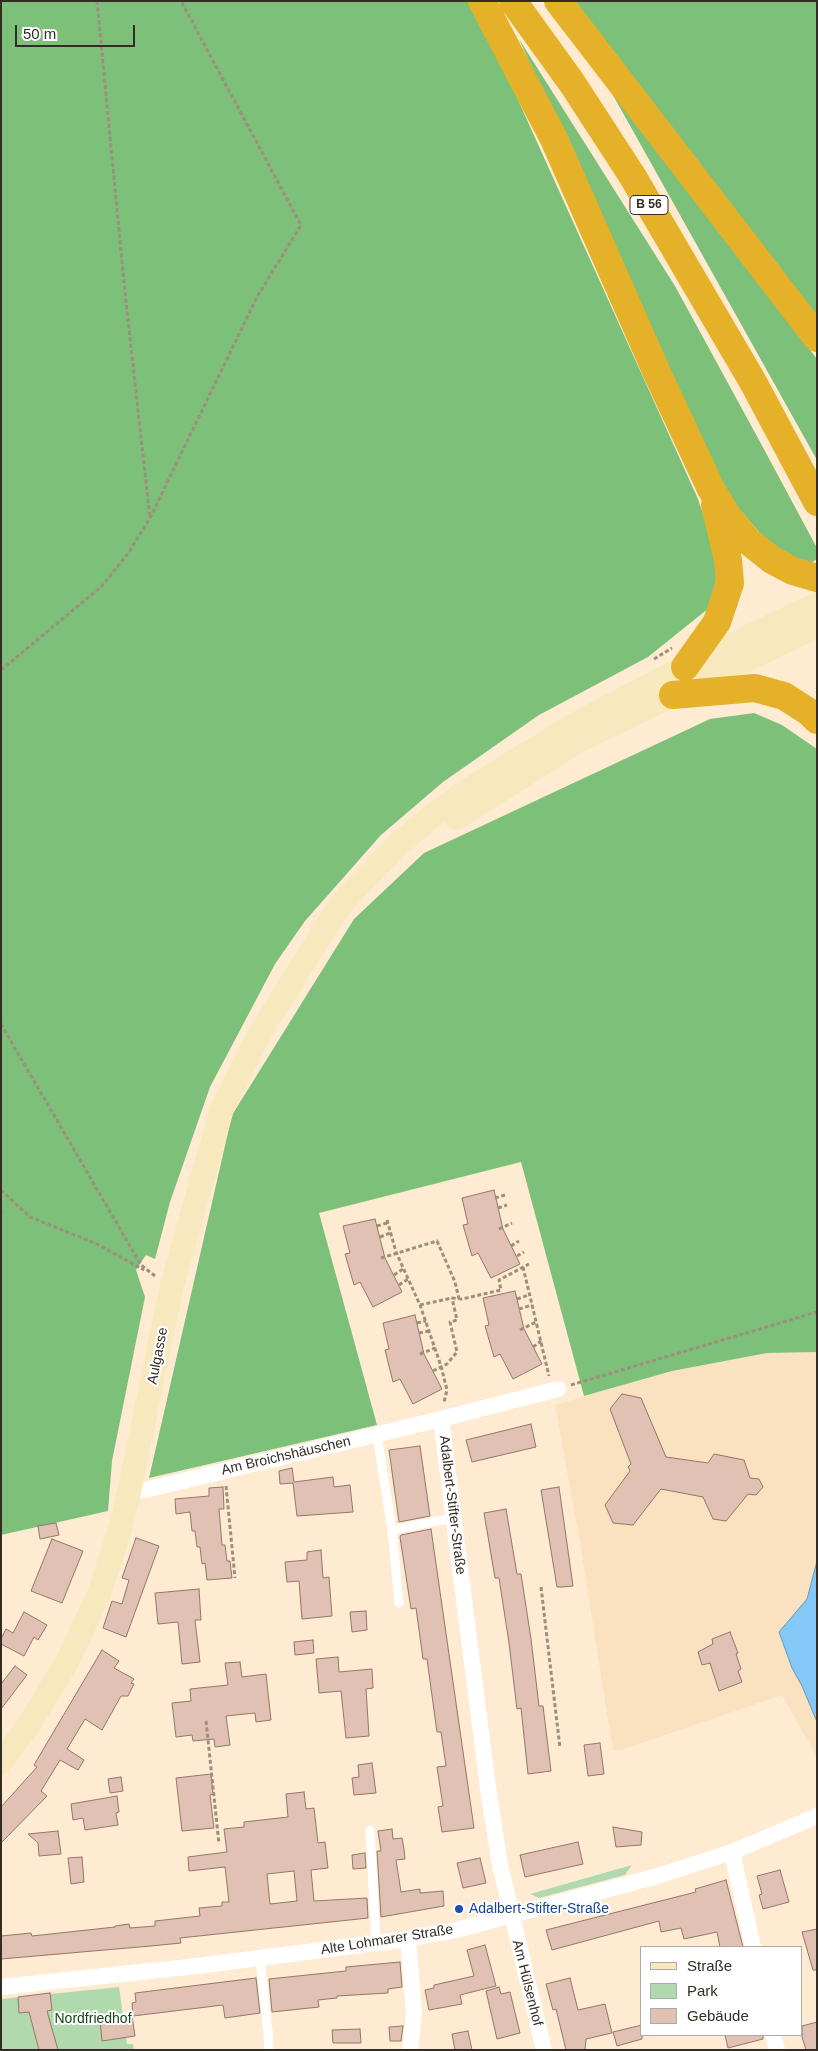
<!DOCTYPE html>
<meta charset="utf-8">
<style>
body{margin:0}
#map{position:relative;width:818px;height:2051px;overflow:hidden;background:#ffebd1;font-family:Helvetica,sans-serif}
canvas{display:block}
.frame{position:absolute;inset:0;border:2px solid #332c22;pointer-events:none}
.legend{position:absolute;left:640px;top:1946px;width:162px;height:90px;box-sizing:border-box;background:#fff;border:1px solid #adaba7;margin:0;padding:6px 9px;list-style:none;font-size:15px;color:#332c22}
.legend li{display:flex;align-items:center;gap:10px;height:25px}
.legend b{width:25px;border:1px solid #adaba7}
.scale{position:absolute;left:15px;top:25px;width:120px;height:22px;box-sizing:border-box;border:2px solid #332c22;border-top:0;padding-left:6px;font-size:15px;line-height:18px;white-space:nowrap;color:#332c22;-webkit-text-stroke:4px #fff;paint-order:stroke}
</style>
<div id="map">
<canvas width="818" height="2051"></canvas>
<div class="frame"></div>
<ul class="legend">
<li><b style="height:6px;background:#f7e8be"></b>Straße</li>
<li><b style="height:14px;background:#b1d9ae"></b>Park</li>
<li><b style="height:14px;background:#e0c1b3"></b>Gebäude</li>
</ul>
<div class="scale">50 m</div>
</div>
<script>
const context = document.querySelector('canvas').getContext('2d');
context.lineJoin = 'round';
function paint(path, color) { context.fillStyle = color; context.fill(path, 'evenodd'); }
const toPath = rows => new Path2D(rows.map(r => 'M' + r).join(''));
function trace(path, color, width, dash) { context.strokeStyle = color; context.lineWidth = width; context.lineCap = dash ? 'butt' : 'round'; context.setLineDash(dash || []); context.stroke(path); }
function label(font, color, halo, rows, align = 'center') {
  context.font = font + ' Helvetica,sans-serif'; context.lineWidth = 4; context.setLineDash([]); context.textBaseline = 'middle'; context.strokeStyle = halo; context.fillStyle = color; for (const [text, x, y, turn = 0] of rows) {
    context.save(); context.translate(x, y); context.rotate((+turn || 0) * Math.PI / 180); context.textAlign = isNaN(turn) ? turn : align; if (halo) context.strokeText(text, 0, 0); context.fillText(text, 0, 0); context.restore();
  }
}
const built = toPath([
 [817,1352,817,1757,782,1695,624,1749,613,1751,580,1543,555,1405,672,1371,767,1353]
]);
const green = toPath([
 [632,1865,625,1875,539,1898,530,1894],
 [119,1987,127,2044,133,2044,134,2050,1,2050,1,1999]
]);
const forest = toPath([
 [1,1,468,1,491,40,698,499,713,545,718,572,709,608,648,657,539,715,443,782,381,835,305,921,275,964,210,1087,170,1202,155,1259,146,1255,136,1270,145,1297,112,1461,108,1511,1,1535],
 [575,1,817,1,817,316],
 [519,39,675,286,759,440,817,548,817,559,806,566,773,548,721,488],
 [609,88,817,359,817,460],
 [754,713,782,725,817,749,817,1352,767,1353,672,1371,584,1396,521,1162,319,1213,377,1425,149,1478,232,1115,354,919,424,853,710,719]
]);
const water = toPath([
 [817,1561,817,1722,802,1686,792,1668,779,1632,807,1599,817,1561]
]);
const building = toPath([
 [494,1190,503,1229,520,1264,491,1278,478,1253,472,1256,463,1225,468,1224,462,1198,494,1190],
 [375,1219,385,1258,402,1292,373,1307,360,1282,354,1285,345,1254,350,1253,343,1226,375,1219],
 [515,1291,524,1329,542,1364,513,1379,500,1354,494,1357,485,1326,489,1325,483,1298,515,1291],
 [415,1315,424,1354,442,1389,413,1404,400,1379,393,1382,385,1350,389,1349,383,1323,415,1315],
 [622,1394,641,1398,666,1457,708,1463,714,1454,744,1460,750,1478,759,1479,763,1487,756,1495,748,1494,726,1521,713,1519,703,1497,661,1489,633,1525,613,1523,605,1505,630,1471,628,1467,631,1464,610,1409,622,1394],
 [531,1424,536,1447,472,1462,466,1440,531,1424],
 [420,1446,430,1516,399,1522,389,1450,420,1446],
 [292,1468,294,1482,333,1477,334,1487,350,1485,353,1512,297,1516,293,1483,280,1484,279,1471,292,1468],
 [223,1487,224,1509,219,1509,222,1545,225,1545,227,1561,230,1561,232,1578,207,1580,205,1563,202,1564,200,1547,197,1547,195,1531,192,1531,190,1512,176,1514,175,1499,209,1496,209,1488,223,1487],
 [559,1487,573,1586,562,1587,557,1587,541,1490,559,1487],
 [506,1509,517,1574,521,1574,531,1639,539,1706,543,1706,551,1771,528,1774,521,1708,517,1709,509,1643,499,1578,495,1578,484,1513,506,1509],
 [56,1523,59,1535,40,1539,38,1526,56,1523],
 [431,1529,474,1828,442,1832,438,1807,443,1806,437,1767,446,1766,441,1732,437,1732,427,1659,423,1659,416,1608,411,1609,400,1537,401,1535,431,1529],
 [136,1538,159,1546,126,1637,103,1628,112,1601,122,1604,129,1580,122,1578,136,1538],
 [52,1539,83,1551,62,1603,31,1591,52,1539],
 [321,1550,323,1578,329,1577,332,1616,302,1619,299,1581,287,1582,285,1562,307,1560,307,1552,321,1550],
 [199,1589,201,1620,195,1620,200,1662,182,1664,178,1622,158,1624,155,1593,199,1589],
 [366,1611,367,1630,352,1632,350,1612,366,1611],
 [24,1612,47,1625,38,1640,34,1637,24,1656,1,1644,1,1639,6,1629,13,1633,24,1612],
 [730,1632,738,1653,736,1654,741,1669,738,1671,742,1682,719,1691,710,1663,702,1665,698,1652,713,1644,712,1639,730,1632],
 [313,1640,314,1653,295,1655,294,1642,313,1640],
 [102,1650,119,1661,114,1668,134,1679,131,1683,134,1684,128,1696,121,1696,102,1730,85,1719,67,1749,84,1760,78,1770,60,1760,41,1791,47,1796,1,1843,1,1807,37,1767,34,1765,102,1650],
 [338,1657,339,1672,372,1669,373,1688,366,1689,369,1736,346,1738,341,1691,319,1693,316,1659,338,1657],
 [240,1662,242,1677,266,1674,271,1720,256,1722,255,1713,226,1716,230,1745,215,1747,214,1739,193,1741,192,1735,176,1737,172,1703,191,1701,190,1689,228,1685,225,1663,240,1662],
 [15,1666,27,1675,1,1709,1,1684,15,1666],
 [600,1743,604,1774,588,1776,584,1745,600,1743],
 [372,1763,376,1793,354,1795,352,1778,359,1777,358,1765,372,1763],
 [211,1774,213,1794,210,1795,214,1828,182,1831,176,1778,211,1774],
 [121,1777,123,1791,110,1793,108,1779,121,1777],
 [304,1792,306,1809,314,1808,318,1843,325,1842,328,1868,311,1870,314,1901,367,1898,368,1918,180,1938,181,1943,151,1946,1,1959,1,1936,31,1933,32,1936,115,1927,115,1926,129,1924,130,1928,155,1926,155,1921,200,1916,199,1908,222,1906,222,1902,229,1902,225,1867,189,1871,188,1857,227,1852,224,1829,244,1827,244,1822,288,1817,286,1794,304,1792],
 [294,1871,297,1901,270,1904,267,1874,294,1871],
 [117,1796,119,1812,116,1813,118,1825,85,1830,83,1818,73,1820,71,1804,117,1796],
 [613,1827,642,1832,641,1845,616,1847,613,1827],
 [392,1829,393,1839,402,1838,404,1849,405,1859,396,1860,401,1892,420,1889,420,1893,443,1891,444,1906,381,1917,377,1851,381,1851,378,1831,392,1829],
 [58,1831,61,1854,39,1856,38,1843,28,1834,58,1831],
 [578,1842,583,1864,525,1877,520,1855,578,1842],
 [365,1853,366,1868,353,1869,352,1855,365,1853],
 [82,1857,84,1882,71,1884,68,1858,82,1857],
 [480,1858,486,1883,463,1888,457,1863,480,1858],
 [780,1870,789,1902,763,1909,759,1895,762,1894,757,1876,780,1870],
 [726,1880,743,1947,720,1947,717,1932,684,1939,681,1928,661,1932,659,1921,552,1950,546,1930,696,1892,695,1889,726,1880],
 [817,1929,817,1970,813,1970,802,1932,817,1929],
 [485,1945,496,1986,460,1995,462,2004,429,2010,425,1990,434,1988,434,1985,474,1976,467,1950,485,1945],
 [400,1962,402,1987,388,1989,388,1993,337,1996,337,1998,318,2000,319,2007,272,2012,269,1979,346,1971,346,1967,400,1962],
 [256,1978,260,2013,225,2018,223,2005,133,2016,132,2003,136,2002,135,1993,256,1978],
 [570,1978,578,2010,605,2004,612,2033,586,2039,585,2050,566,2050,556,2009,553,2010,546,1984,570,1978],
 [499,1987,501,1994,510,1992,520,2033,497,2039,486,1991,499,1987],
 [50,1993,52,2010,47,2011,58,2050,39,2050,29,2012,19,2013,18,1997,50,1993],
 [132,2016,135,2036,102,2041,100,2020,132,2016],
 [817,2022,817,2050,806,2050,802,2037,802,2026,817,2022],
 [642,2025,642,2039,617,2046,613,2032,642,2025],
 [403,2026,401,2041,390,2041,389,2027,403,2026],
 [360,2029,361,2043,333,2043,332,2030,360,2029],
 [468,2031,472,2050,455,2050,452,2034,468,2031],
 [725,2035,763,2035,763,2039,728,2048,725,2035]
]);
const path = toPath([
 [97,1,125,293,150,518],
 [654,659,672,648],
 [1,670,102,586,129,552,150,518,257,297,301,225,181,1],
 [1,1024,141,1265,155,1276],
 [1,1190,30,1217,97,1244,144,1270],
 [495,1198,505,1195],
 [498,1208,507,1205],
 [1,1211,1,1214],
 [387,1220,396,1252,420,1305,441,1366,447,1390,444,1402],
 [377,1226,387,1223],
 [499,1229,512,1223],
 [380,1237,390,1233],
 [511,1246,519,1241],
 [517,1256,524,1252],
 [381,1258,437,1241,455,1282,459,1299],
 [523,1267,549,1376],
 [394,1275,403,1269],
 [399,1285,408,1279],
 [517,1299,529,1295],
 [420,1305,452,1298,462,1299,501,1290,499,1280,529,1264],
 [519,1309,532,1305],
 [417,1323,426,1321],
 [520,1330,536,1322],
 [419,1333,429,1331],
 [533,1347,541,1341],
 [420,1354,435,1348],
 [433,1371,447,1364,457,1352,450,1322,457,1320,452,1298],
 [571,1385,817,1312],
 [226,1486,235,1578],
 [541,1587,560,1748],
 [206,1721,219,1844]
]);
const lane = toPath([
 [377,1435,392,1530,399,1603],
 [392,1530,454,1518],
 [370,1830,376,1943],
 [260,1958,268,2032,269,2050]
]);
const street = toPath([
 [441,1419,488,1788,500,1865,544,2050],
 [130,1488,145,1490,441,1419,558,1389],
 [732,1852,753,1947],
 [408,1939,414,2012,410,2050],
 [1,1987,197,1966,408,1939,456,1930,654,1877,732,1852,817,1816],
 [773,2035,777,2050]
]);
const secondary = toPath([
 [457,818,578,741,817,626],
 [1,1762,28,1726,67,1662,99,1594,120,1529,130,1488,171,1289,222,1109,259,1035,329,922,351,893,399,844,430,818,465,792,572,726,685,667,817,604]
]);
const highway = toPath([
 [482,1,554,139,657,373,711,489,728,517,747,540,772,560,793,571,817,578],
 [513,1,572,83,633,177,753,382,817,502],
 [558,1,817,338],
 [685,667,717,622,730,583,728,560,715,505],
 [673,695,755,688,784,696,809,712,817,720]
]);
const markers = [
 [459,1909,5,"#1a4fb4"]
];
const shields = [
 [649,205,38]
];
const shieldNames = [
 ["B 56",649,205]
];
const streetNames = [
 ["Aulgasse",158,1356,-79],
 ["Am Broichshäuschen",286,1456,-13],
 ["Adalbert-Stifter-Straße",452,1505,83],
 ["Alte Lohmarer Straße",387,1940,-9],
 ["Am Hülsenhof",527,1983,76]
];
const transitNames = [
 ["Adalbert-Stifter-Straße",469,1909]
];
const parkNames = [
 ["Nordfriedhof",93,2019]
];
paint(built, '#fae2c1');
paint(green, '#b1d9ae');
paint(forest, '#7dc07a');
paint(water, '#83c8f7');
trace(water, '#6b99b7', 1);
paint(building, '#e0c1b3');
trace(building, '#937669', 1);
trace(path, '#9d8f7d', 3, [4, 2.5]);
trace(lane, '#fff', 9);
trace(street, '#fff', 16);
trace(secondary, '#f7e8be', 24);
trace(highway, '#e4b128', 28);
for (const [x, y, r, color] of markers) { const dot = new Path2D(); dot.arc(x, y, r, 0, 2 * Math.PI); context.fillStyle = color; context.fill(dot); trace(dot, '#fff', 2); }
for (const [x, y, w] of shields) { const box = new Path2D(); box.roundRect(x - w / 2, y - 9.5, w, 19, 4); context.fillStyle = '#fff'; context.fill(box); trace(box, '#332c22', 1); }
label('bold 12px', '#332c22', null, shieldNames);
label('14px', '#332c22', '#fff', streetNames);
label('14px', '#164399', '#fff', transitNames, 'left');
label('14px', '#144315', '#fff', parkNames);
</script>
